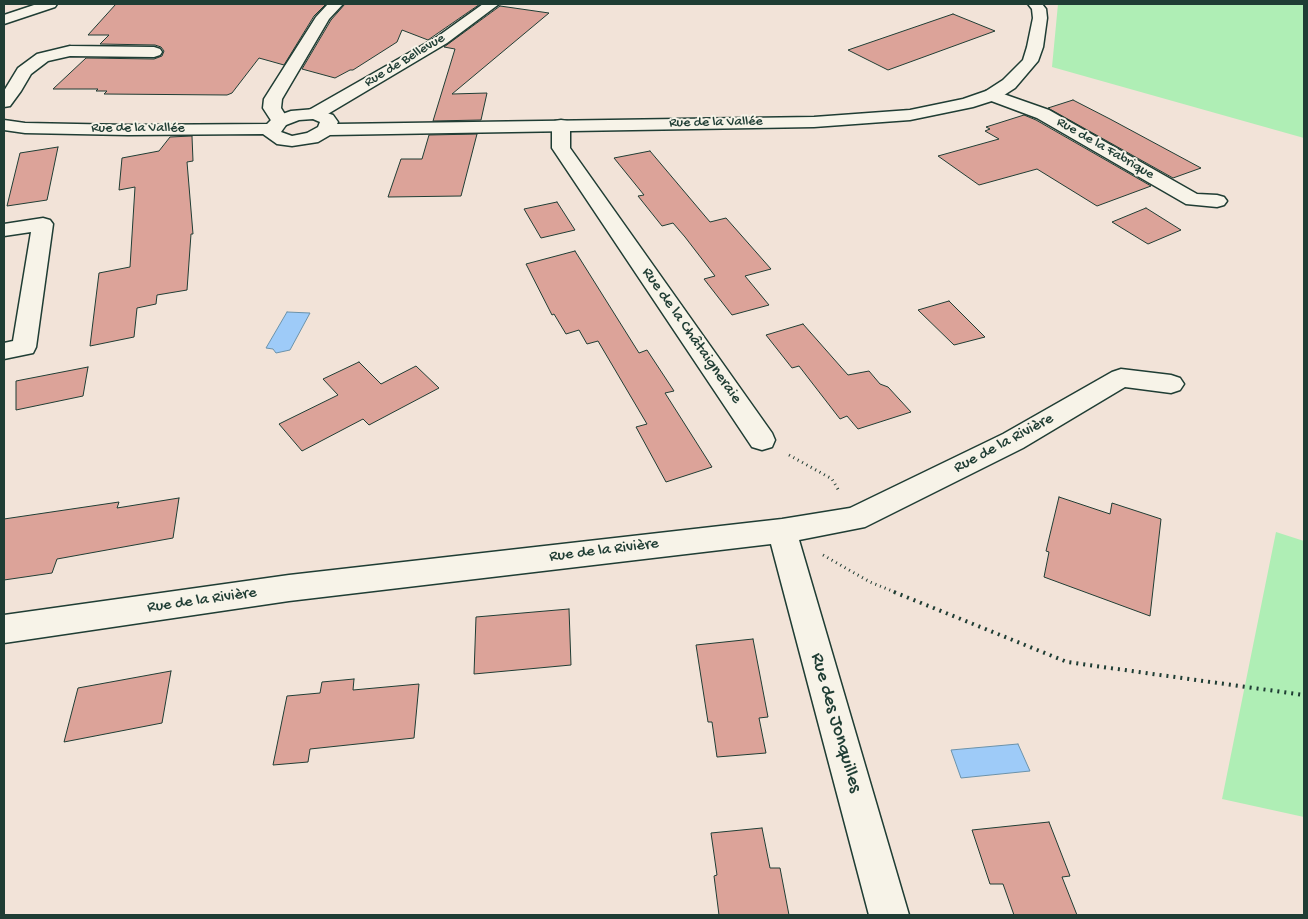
<!DOCTYPE html>
<meta charset="utf-8">
<style>
body{margin:0}
#map{position:relative;width:1308px;height:919px;overflow:hidden;background:#f2e3d8;font-family:"Gochi Hand",sans-serif}
canvas{display:block}
.frame{position:absolute;inset:0;border:5px solid #1f3d34;pointer-events:none}
</style>
<div id="map">
<canvas width="1308" height="919"></canvas>
<div class="frame"></div>
</div>
<script>
const context = document.querySelector('canvas').getContext('2d');
context.lineJoin = 'round';
function paint(path, color) { context.fillStyle = color; context.fill(path, 'evenodd'); }
const toPath = rows => new Path2D(rows.map(r => 'M' + r).join(''));
function trace(path, color, width, dash) { context.strokeStyle = color; context.lineWidth = width; context.lineCap = dash ? 'butt' : 'round'; context.setLineDash(dash || []); context.stroke(path); }
function label(font, color, halo, rows, align = 'center') {
  context.font = font + ' "Gochi Hand",sans-serif'; context.lineWidth = 4; context.setLineDash([]); context.textBaseline = 'middle'; context.strokeStyle = halo; context.fillStyle = color; for (const [text, x, y, turn = 0] of rows) {
    context.save(); context.translate(x, y); context.rotate((+turn || 0) * Math.PI / 180); context.textAlign = isNaN(turn) ? turn : align; if (halo) context.strokeText(text, 0, 0); context.fillText(text, 0, 0); context.restore();
  }
}
const green = toPath([
 [1058,4,1304,4,1304,138,1052,67],
 [1276,532,1304,541,1304,817,1222,799]
]);
const water = toPath([
 [287,312,310,313,290,350,276,353,273,349,266,348,287,312],
 [1018,744,1030,771,961,778,951,750,1018,744]
]);
const building = toPath([
 [116,4,326,4,314,16,284,65,259,58,232,93,227,95,104,94,107,91,96,91,98,89,53,89,86,58,154,59,162,56,164,51,161,47,155,45,100,44,109,35,88,35,116,4],
 [345,4,480,4,428,40,402,30,397,42,353,70,350,70,335,78,302,69,331,20,345,4],
 [500,6,549,13,452,94,487,93,481,120,433,121,455,49,444,47,500,6],
 [953,14,995,31,888,70,848,50,953,14],
 [1073,100,1110,119,1201,168,1173,178,1048,108,1073,100],
 [1024,115,1036,120,1151,186,1097,206,1037,169,979,185,938,156,999,139,985,131,990,129,986,127,1024,115],
 [477,134,461,196,388,197,401,159,422,159,429,135,477,134],
 [192,136,193,161,187,162,193,234,191,234,187,290,157,295,156,304,137,308,134,337,90,346,99,273,130,267,135,187,119,190,122,158,159,151,170,137,192,136],
 [58,147,47,200,7,206,20,153,58,147],
 [650,151,710,222,726,218,771,269,745,276,769,305,732,315,704,279,715,276,685,237,673,223,662,226,638,196,644,195,614,158,650,151],
 [557,202,575,230,541,238,524,209,557,202],
 [1146,208,1181,230,1148,244,1112,222,1146,208],
 [575,251,639,353,647,350,674,391,665,393,712,467,666,482,636,427,647,424,598,341,587,344,579,330,566,334,554,314,552,315,526,264,575,251],
 [949,301,985,337,954,345,918,310,949,301],
 [803,324,848,375,869,371,880,384,888,387,911,412,858,429,847,416,840,419,799,366,792,368,766,335,803,324],
 [359,362,381,384,416,366,439,388,369,425,363,419,302,451,279,424,338,395,323,379,359,362],
 [88,367,83,396,16,410,16,381,88,367],
 [1059,497,1110,514,1112,503,1161,519,1150,616,1044,577,1049,552,1046,551,1059,497],
 [179,498,173,538,57,559,52,573,4,580,4,519,119,502,117,508,179,498],
 [569,609,571,665,474,674,476,617,569,609],
 [753,639,768,717,759,718,766,753,717,757,712,722,708,722,696,645,753,639],
 [171,671,162,723,64,742,78,688,171,671],
 [354,679,353,690,419,684,414,738,310,749,308,762,273,765,287,696,320,693,322,682,354,679],
 [1049,822,1070,876,1062,877,1077,915,1014,915,1003,884,990,884,972,830,1049,822],
 [762,828,770,868,780,868,789,915,719,915,714,876,717,875,711,833,762,828]
]);
const pathFar1 = toPath([
 [789,455,832,479,839,491],
 [823,555,870,582,897,593]
]);
const path = toPath([
 [894,592,1067,662,1304,695]
]);
const street = toPath([
 [37,4,57,4,55,7,4,24,4,15,37,4],
 [328,4,343,4,329,19,282,99,281,108,289,121,286,125,280,126,274,125,263,108,264,99,316,17,328,4],
 [483,4,499,4,447,43,321,118,315,119,309,118,306,114,309,110,437,37,483,4],
 [70,46,154,47,160,49,162,52,160,55,154,57,70,56,48,61,31,74,21,91,10,106,4,107,4,91,18,68,37,54,70,46],
 [992,90,1049,110,1197,194,1217,195,1224,197,1227,201,1224,205,1217,207,1186,204,1037,118,986,99,984,95,986,91,992,90],
 [561,120,567,121,570,125,570,148,772,433,775,440,772,447,762,450,752,447,552,148,552,125,555,121,561,120],
 [43,218,50,220,53,224,36,347,33,353,4,359,4,343,13,341,31,232,4,236,4,224,43,218],
 [1121,369,1171,375,1180,378,1184,384,1180,390,1171,393,1125,387,1023,448,865,527,799,540,909,915,869,915,771,544,289,601,4,643,4,615,289,575,782,519,850,508,1003,434,1112,372,1121,369]
]);
const secondary = toPath([
 [1028,4,1042,4,1046,9,1047,18,1043,47,1038,61,1015,88,998,99,973,107,910,120,814,127,330,135,318,142,292,146,277,144,263,134,128,135,25,133,4,130,4,120,25,123,128,125,267,124,274,117,291,111,315,109,333,115,338,122,337,124,814,117,910,110,963,99,986,91,1003,80,1023,60,1027,47,1033,18,1032,9,1028,4],
 [313,119,320,122,318,127,307,133,292,136,281,132,286,125,299,120,313,119]
]);
const farStreetnames = [
 ["Rue de Bellevue",405,61,-31],
 ["Rue de la Vallée",716,123,-1],
 ["Rue de la Vallée",138,129],
 ["Rue de la Fabrique",1105,149,30]
];
const streetNames = [
 ["Rue de la Châtaigneraie",691,336,55],
 ["Rue de la Rivière",1004,444,-28],
 ["Rue de la Rivière",604,551,-7],
 ["Rue de la Rivière",202,601,-8]
];
const nearStreetnames = [
 ["Rue des Jonquilles",835,723,74]
];
paint(green, '#afeeb5');
paint(water, '#9ecbf8');
trace(water, '#6b92aa', 1);
paint(building, '#dca399');
trace(building, '#1f3d34', 1);
trace(street, '#1f3d34', 3);
trace(secondary, '#1f3d34', 3);
trace(pathFar1, '#1f3d34', 3, [1, 4]);
trace(path, '#1f3d34', 4, [2, 5]);
paint(street, '#f7f3e8');
paint(secondary, '#f7f3e8');
label('14px', '#1f3d34', '#f7f3e8', farStreetnames);
label('16px', '#1f3d34', '#f7f3e8', streetNames);
label('19px', '#1f3d34', '#f7f3e8', nearStreetnames);
</script>
